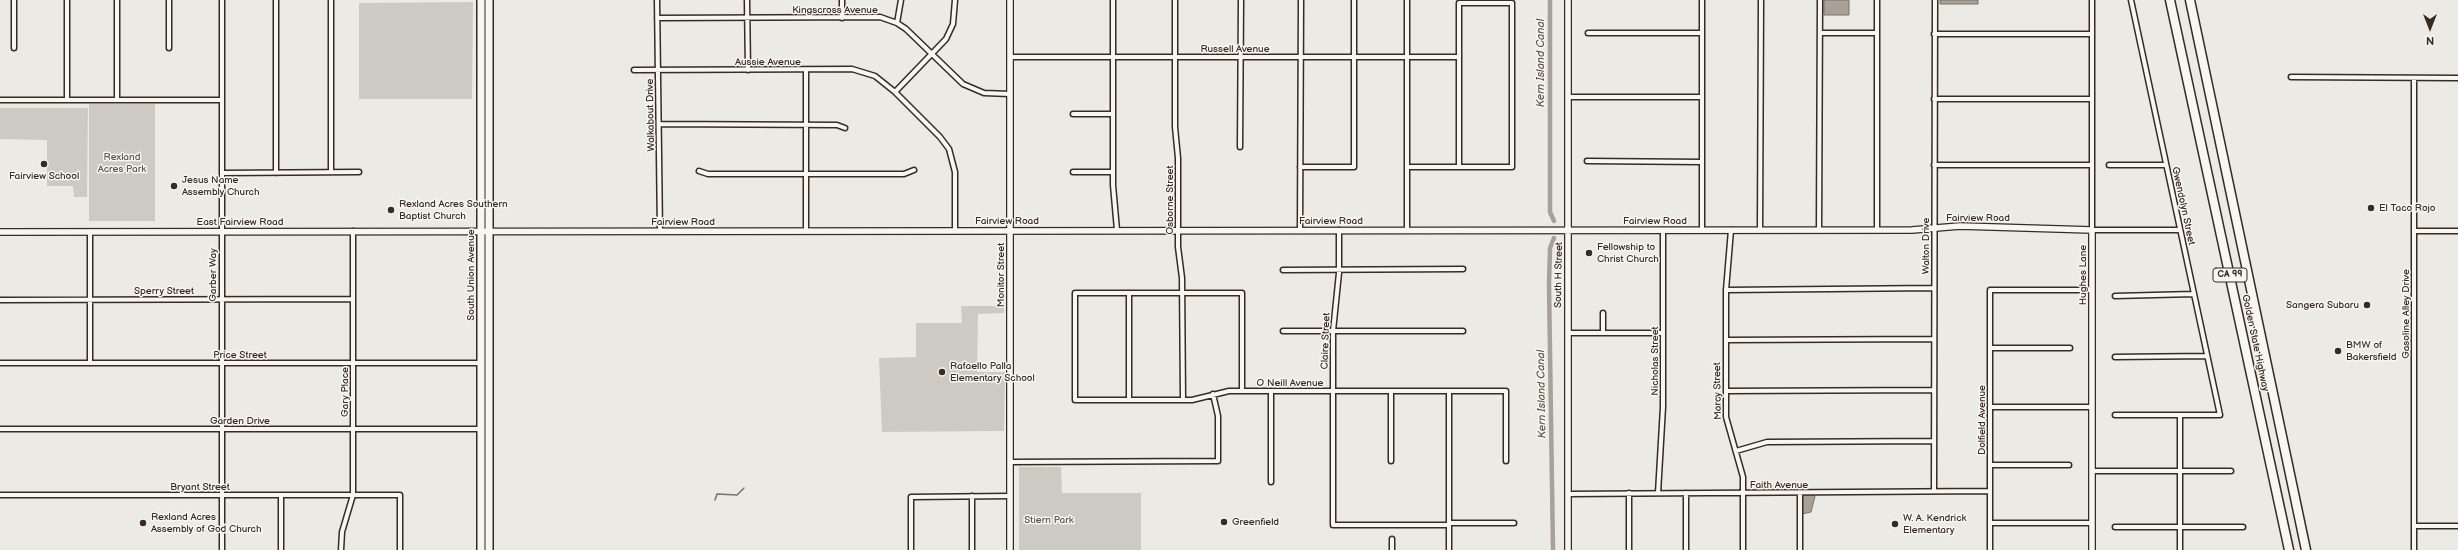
<!DOCTYPE html>
<style>
body{margin:0}
#map{position:relative;width:2458px;height:550px;overflow:hidden;background:#ebeae5;font-family:"Balsamiq Sans",sans-serif}
canvas{display:block}
.north{position:absolute;left:2410px;top:8px;width:40px;height:40px;-webkit-text-stroke:3px #f6f6f2;paint-order:stroke;rotate:180deg;font-size:11px;font-weight:700;line-height:16px;text-align:center;color:#3b2a1e}
.north::after{content:'';display:block;margin:auto;width:14px;height:18px;background:#3b2a1e;clip-path:polygon(50% 0,100% 100%,50% 72%,0 100%)}
</style>
<div id="map">
<canvas width="2458" height="550"></canvas>
<div class="north">N</div>
</div>
<script>
const context = document.querySelector('canvas').getContext('2d');
context.lineJoin = 'round';
function paint(path, color) { context.fillStyle = color; context.fill(path, 'evenodd'); }
const toPath = rows => new Path2D(rows.map(r => 'M' + r).join(''));
function trace(path, color, width, dash) { context.strokeStyle = color; context.lineWidth = width; context.lineCap = dash ? 'butt' : 'round'; context.setLineDash(dash || []); context.stroke(path); }
function label(font, color, halo, rows, align = 'center') {
  context.font = font + ' "Balsamiq Sans",sans-serif'; context.lineWidth = 3; context.setLineDash([]); context.textBaseline = 'middle'; context.strokeStyle = halo; context.fillStyle = color; for (const [text, x, y, turn = 0] of rows) {
    context.save(); context.translate(x, y); context.rotate((+turn || 0) * Math.PI / 180); context.textAlign = isNaN(turn) ? turn : align; if (halo) context.strokeText(text, 0, 0); context.fillText(text, 0, 0); context.restore();
  }
}
const green = toPath([
 [473,2,472,99,359,99,359,3],
 [89,104,155,104,155,221,89,221],
 [0,108,88,108,87,197,74,197,73,186,47,186,47,140,0,139],
 [961,306,1004,306,1004,313,978,314,977,372,1005,372,1004,431,882,432,879,358,916,357,916,323,962,323],
 [1019,467,1061,467,1062,493,1141,493,1141,550,1019,550]
]);
const water = toPath([
 [1824,0,1849,0,1849,15,1824,15,1824,0],
 [1940,0,1978,0,1978,4,1940,4,1940,0],
 [1811,494,1815,496,1811,512,1802,514,1801,495,1811,494]
]);
const stream = toPath([
 [715,500,717,494,737,495,744,488]
]);
const canal = toPath([
 [1550,0,1550,212,1554,221],
 [1553,550,1549,285,1550,248,1554,238]
]);
const minor = toPath([
 [14,0,14,48],
 [67,0,67,100],
 [117,0,117,100],
 [169,0,169,48],
 [222,0,222,550],
 [276,0,276,173],
 [331,0,331,172],
 [657,0,660,231],
 [747,0,748,70],
 [842,0,842,18],
 [1113,0,1113,185,1117,230],
 [1175,0,1175,127,1178,158,1178,247,1182,278,1183,400],
 [2092,0,2092,230,2180,230],
 [657,18,880,17,897,23,906,29,963,84,984,93,1010,94],
 [897,23,901,0],
 [1588,33,1702,33],
 [1820,33,1877,33],
 [1934,34,2092,34],
 [1010,57,1459,57],
 [634,70,852,69,875,76,895,92,940,137,949,149,955,172,955,230],
 [2291,77,2458,78],
 [2414,78,2414,550],
 [895,92,946,39,953,24,955,0],
 [1568,97,1702,97],
 [1934,99,2092,99],
 [0,100,222,100],
 [1073,114,1113,114],
 [659,124,837,125,845,128],
 [1240,147,1241,0],
 [1587,161,1702,162],
 [1934,165,2092,165],
 [2109,165,2166,165],
 [1300,167,1354,167,1354,0],
 [1407,167,1512,167,1512,3,1459,3,1459,167],
 [699,171,708,174,904,174,914,170],
 [1073,172,1113,172],
 [222,173,359,172],
 [1300,230,1301,0],
 [1339,230,1339,273,1333,331,1333,525,1449,525],
 [1407,230,1407,0],
 [1702,230,1702,0],
 [1731,230,1726,290,1726,417,1743,477,1743,550],
 [1760,230,1761,0],
 [1819,230,1820,0],
 [1877,230,1877,0],
 [806,231,806,70],
 [2414,231,2458,231],
 [1283,270,1463,269],
 [1726,290,1934,288],
 [1129,293,1129,400],
 [2115,296,2194,294],
 [0,300,353,299],
 [1603,313,1603,333],
 [1283,331,1463,331],
 [1568,333,1663,333],
 [1726,340,1934,339],
 [1990,348,2070,348],
 [2115,357,2207,356],
 [0,363,481,363],
 [90,363,90,232],
 [1242,391,1242,293,1075,293,1075,400,1192,400,1229,391,1506,391,1506,461],
 [1726,391,1934,390],
 [1990,407,2092,407],
 [2115,415,2220,415,2131,0],
 [2180,415,2180,550],
 [0,429,481,429],
 [1736,451,1767,442,1934,441],
 [1391,461,1391,391],
 [1010,462,1218,461,1218,416,1213,394],
 [1990,465,2069,465],
 [2092,471,2231,471],
 [1271,482,1271,391],
 [1934,491,1935,0],
 [1658,493,1663,407,1663,230],
 [1568,494,1990,491],
 [0,495,400,495,400,550],
 [1449,523,1514,523],
 [1990,523,2092,523],
 [2414,526,2458,526],
 [2115,527,2243,527],
 [1392,539,1392,550],
 [281,550,281,495],
 [341,550,342,532,353,495,353,231],
 [911,550,911,497,1010,496],
 [972,550,972,496],
 [1449,550,1449,391],
 [1629,550,1629,493],
 [1686,550,1686,493],
 [1800,550,1800,493],
 [1990,550,1990,290,2092,290]
]);
const tertiary = toPath([
 [1568,0,1568,550],
 [0,232,1912,230,1960,226,2092,230,2092,550],
 [1010,550,1010,0]
]);
const primary = toPath([
 [481,550,481,0],
 [489,550,489,0]
]);
const motorway = toPath([
 [2170,0,2289,550],
 [2190,0,2306,550]
]);
const markers = [
 [44,164,4,"#3b2a1e"],
 [174,186,4,"#3b2a1e"],
 [2371,208,4,"#3b2a1e"],
 [391,210,4,"#3b2a1e"],
 [1589,253,4,"#3b2a1e"],
 [2367,305,4,"#3b2a1e"],
 [2338,351,4,"#3b2a1e"],
 [942,372,4,"#3b2a1e"],
 [1224,522,4,"#3b2a1e"],
 [143,523,4,"#3b2a1e"],
 [1895,524,4,"#3b2a1e"]
];
const shields = [
 [2230,275,34]
];
const shieldNames = [
 ["CA 99",2230,275]
];
const streetNames = [
 ["Kingscross Avenue",835,10],
 ["Russell Avenue",1235,49],
 ["Aussie Avenue",768,62],
 ["Walkabout Drive",651,115,-91],
 ["Osborne Street",1170,200,-90],
 ["Gwendolyn Street",2183,206,78],
 ["Fairview Road",1978,218],
 ["Fairview Road",1007,221],
 ["Fairview Road",1331,221],
 ["Fairview Road",1655,221],
 ["East Fairview Road",240,222],
 ["Fairview Road",683,222],
 ["Walton Drive",1926,246,-90],
 ["Garber Way",213,275,-90],
 ["South Union Avenue",471,275,-90],
 ["Monitor Street",1001,275,-90],
 ["South H Street",1559,275,-89],
 ["Hughes Lane",2083,275,-90],
 ["Sperry Street",164,291],
 ["Gasoline Alley Drive",2406,314,-90],
 ["Claire Street",1326,341,-88],
 ["Golden State Highway",2255,343,78],
 ["Price Street",240,355],
 ["Nicholas Street",1655,361,-90],
 ["O Neill Avenue",1290,383],
 ["Marcy Street",1718,391,-91],
 ["Gary Place",345,392,-90],
 ["Dolfield Avenue",1982,420,-90],
 ["Garden Drive",240,421],
 ["Faith Avenue",1779,485],
 ["Bryant Street",200,487]
];
const parkNames = [
 ["Rexland",122,157],
 ["Acres Park",122,169],
 ["Stiern Park",1049,520]
];
const poiNames = [
 ["Fairview School",44,176,"center"],
 ["Jesus Name",182,180],
 ["Assembly Church",182,192],
 ["Rexland Acres Southern",399,204],
 ["Baptist Church",399,216],
 ["El Taco Rojo",2379,208],
 ["Fellowship to",1597,247],
 ["Christ Church",1597,259],
 ["Sangera Subaru",2359,305,"right"],
 ["BMW of",2346,345],
 ["Bakersfield",2346,357],
 ["Rafaello Palla",950,366],
 ["Elementary School",950,378],
 ["Rexland Acres",151,517],
 ["Assembly of God Church",151,529],
 ["W. A. Kendrick",1903,518],
 ["Elementary",1903,530],
 ["Greenfield",1232,522]
];
const waterNames = [
 ["Kern Island Canal",1541,63,-90],
 ["Kern Island Canal",1542,394,-91]
];
paint(green, '#cdcac4');
paint(water, '#a8a198');
trace(water, '#7c7167', 1);
trace(stream, '#7c7167', 1.5);
trace(canal, '#a8a198', 4.5);
trace(minor, '#3b2a1e', 7);
trace(tertiary, '#3b2a1e', 8);
trace(primary, '#3b2a1e', 10);
trace(motorway, '#3b2a1e', 11);
trace(minor, '#f6f6f2', 4);
trace(tertiary, '#f6f6f2', 5.5);
trace(primary, '#f6f6f2', 7);
trace(motorway, '#f6f6f2', 8);
for (const [x, y, r, color] of markers) { const dot = new Path2D(); dot.arc(x, y, r, 0, 2 * Math.PI); context.fillStyle = color; context.fill(dot); trace(dot, '#f6f6f2', 1.5); }
for (const [x, y, w] of shields) { const box = new Path2D(); box.roundRect(x - w / 2, y - 7, w, 14, 3); context.fillStyle = '#f6f6f2'; context.fill(box); trace(box, '#3b2a1e', 1); }
label('bold 9px', '#3b2a1e', null, shieldNames);
label('10px', '#3b2a1e', '#f6f6f2', streetNames);
label('10px', '#605248', '#f6f6f2', parkNames);
label('10px', '#3b2a1e', '#f6f6f2', poiNames, 'left');
label('italic 11px', '#615449', '#f6f6f2', waterNames);
</script>
